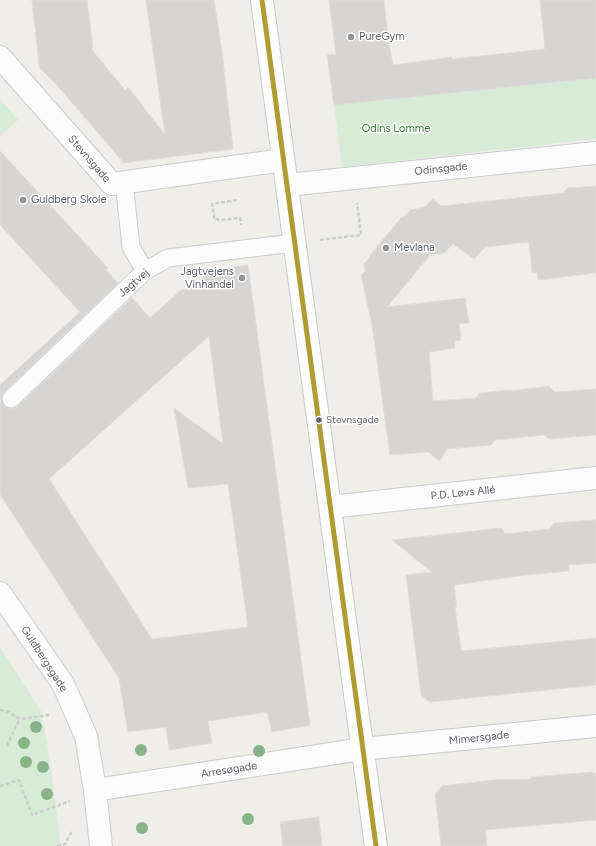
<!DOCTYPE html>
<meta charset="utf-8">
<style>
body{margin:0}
canvas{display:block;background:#efeeea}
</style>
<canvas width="596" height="846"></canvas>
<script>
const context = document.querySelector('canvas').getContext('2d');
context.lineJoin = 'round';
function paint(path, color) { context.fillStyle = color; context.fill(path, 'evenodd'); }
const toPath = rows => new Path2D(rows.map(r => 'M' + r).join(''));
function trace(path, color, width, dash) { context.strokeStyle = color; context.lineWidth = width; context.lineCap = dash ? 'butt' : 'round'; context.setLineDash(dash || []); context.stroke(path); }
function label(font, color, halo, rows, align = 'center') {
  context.font = font + ' Figtree,sans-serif'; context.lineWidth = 3; context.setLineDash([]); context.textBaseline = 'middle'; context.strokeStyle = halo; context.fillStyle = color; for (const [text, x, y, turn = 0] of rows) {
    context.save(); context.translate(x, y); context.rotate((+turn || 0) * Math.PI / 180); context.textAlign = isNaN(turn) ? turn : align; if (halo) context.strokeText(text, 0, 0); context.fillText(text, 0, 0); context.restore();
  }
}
const green = toPath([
 [596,78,596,139,342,167,334,105],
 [0,99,18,120,0,136],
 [0,647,41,711,49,755,61,846,0,846]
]);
const building = toPath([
 [32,0,87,0,93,47,92,50,125,90,128,87,165,135,146,0,214,0,222,51,233,149,124,163,56,84,39,67,38,54,32,0],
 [329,0,384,0,388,38,393,65,452,57,452,59,545,49,540,0,596,0,596,78,334,105,327,55,336,54,329,0],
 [0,151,108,268,106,270,118,283,4,392,2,396,1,401,4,406,8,408,13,409,18,406,132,298,150,318,181,290,203,288,202,272,248,265,310,725,272,732,267,712,208,721,212,743,169,750,166,727,128,732,119,678,0,494,0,385,80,312,0,225,0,151],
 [209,336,223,444,174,408,188,488,228,484,248,627,152,639,49,479,209,336],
 [596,186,596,273,538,280,537,272,532,273,529,242,485,247,474,259,453,244,444,253,430,255,387,307,465,298,469,323,459,324,461,340,454,341,455,348,429,352,433,401,476,398,480,393,511,390,511,391,549,386,555,392,596,389,596,435,549,439,544,435,495,440,491,445,447,449,440,461,428,452,390,455,372,325,361,275,365,271,364,264,370,257,370,255,402,217,403,218,410,210,425,207,433,199,441,206,564,193,567,188,596,186],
 [596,520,596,563,569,565,569,571,526,575,454,585,457,607,455,607,461,651,596,638,596,685,430,702,421,695,406,575,432,572,392,540,501,528,505,534,550,529,554,523,596,520],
 [593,772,593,774,596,773,596,820,485,830,487,846,441,846,435,794,442,786,494,780,531,779,531,777,593,772],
 [319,817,322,846,283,846,280,822,319,817]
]);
const path = toPath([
 [237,200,212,204,214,215,214,219,221,220,240,218,241,225],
 [320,240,361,235,357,203],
 [0,710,9,712,20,719,49,715],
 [7,746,15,728,20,719],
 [0,786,19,780,32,815,54,807,70,801],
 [57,846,65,844,72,831]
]);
const lane = toPath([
 [124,182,131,247,145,271],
 [11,399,145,271,168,258,294,243]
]);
const street = toPath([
 [0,57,112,184,283,160],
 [287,185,596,153],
 [330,507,596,478],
 [0,593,63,684,86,736,95,790,101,846],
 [95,790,362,749]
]);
const secondary = toPath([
 [262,0,356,702,376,846],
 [362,749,596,726]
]);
const bus1 = toPath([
 [262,0,376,846]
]);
const trees = [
 [36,727],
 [24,743],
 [141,750],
 [259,751],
 [26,762],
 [43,767],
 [47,794],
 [248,819],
 [142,828]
];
const markers = [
 [351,37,4,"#919496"],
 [23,200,4,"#919496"],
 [386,248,4,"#919496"],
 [242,278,4,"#919496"],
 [319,420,3.5,"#5f6368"]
];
const busNames = [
 ["Stevnsgade",326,420]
];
const poiNames = [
 ["PureGym",359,37],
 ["Guldberg Skole",31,200],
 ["Mevlana",394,248],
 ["Jagtvejens",234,272,"right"],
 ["Vinhandel",234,285,"right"]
];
const parkNames = [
 ["Odins Lomme",396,129]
];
const streetNames = [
 ["Stevnsgade",89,159,49],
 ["Odinsgade",441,169,-6],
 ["Jagtvej",134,283,-41],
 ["P.D. Løvs Allé",463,493,-6],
 ["Guldbergsgade",44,659,57],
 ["Mimersgade",479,738,-6],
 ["Arresøgade",229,770,-9]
];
paint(green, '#d8ebd6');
paint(building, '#d6d5d3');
trace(building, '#deddd9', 1);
trace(lane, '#cbcccc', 19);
trace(street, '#cbcccc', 24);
trace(secondary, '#cacacb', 24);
trace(path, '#cacfcc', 2.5, [4, 2]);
trace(lane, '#fdfcfc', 17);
trace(street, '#fdfcfc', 22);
trace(secondary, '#fdfcfc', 22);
trace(bus1, '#af9d34', 5);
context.fillStyle = '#88b388';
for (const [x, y] of trees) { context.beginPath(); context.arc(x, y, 6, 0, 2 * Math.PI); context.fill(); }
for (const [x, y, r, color] of markers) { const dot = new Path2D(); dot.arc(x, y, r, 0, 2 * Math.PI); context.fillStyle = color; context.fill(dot); trace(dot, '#fff', 1.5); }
label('10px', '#5f6368', '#fff', busNames, 'left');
label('11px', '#5f6368', '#fff', poiNames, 'left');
label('11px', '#348238', '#fff', parkNames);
label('11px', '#5f6368', '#fff', streetNames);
</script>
